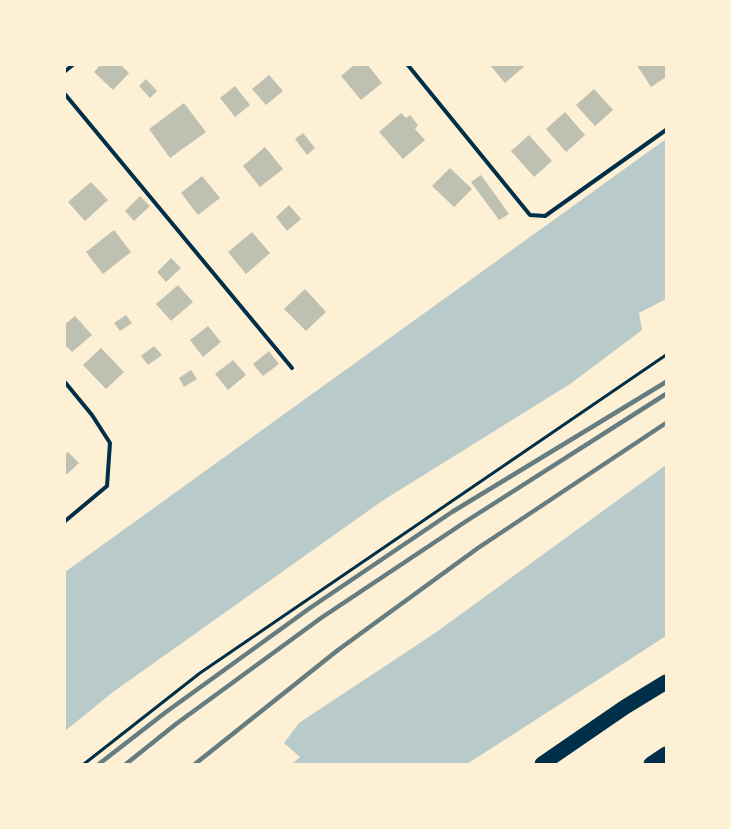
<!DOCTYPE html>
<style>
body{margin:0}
#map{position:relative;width:731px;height:829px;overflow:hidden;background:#fdf0d5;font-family:"Work Sans",sans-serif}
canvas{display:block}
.frame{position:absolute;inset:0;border:66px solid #fdf0d5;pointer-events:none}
</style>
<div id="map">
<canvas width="731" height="829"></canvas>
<div class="frame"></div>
</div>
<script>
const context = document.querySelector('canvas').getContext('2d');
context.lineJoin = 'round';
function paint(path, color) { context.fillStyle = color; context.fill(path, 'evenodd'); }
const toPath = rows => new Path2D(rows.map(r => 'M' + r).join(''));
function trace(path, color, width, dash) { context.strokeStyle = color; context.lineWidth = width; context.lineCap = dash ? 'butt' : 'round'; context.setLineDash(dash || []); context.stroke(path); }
const green = toPath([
 [666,139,666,299,639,313,642,330,570,384,382,501,113,692,65,731,65,572],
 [666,465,666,636,467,764,292,764,300,757,284,743,299,723,435,633]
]);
const building = toPath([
 [101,64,120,64,129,73,113,90,94,72],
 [355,64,367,64,382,83,361,100,341,76],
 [489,64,527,64,505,83],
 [636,64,666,64,666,77,651,87],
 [269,75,283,91,266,105,252,89],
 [146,79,157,91,150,98,139,86],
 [235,86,250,105,235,117,220,98],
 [594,89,613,110,595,126,576,105],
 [184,103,206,132,170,158,149,129],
 [565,112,585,135,566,152,546,129],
 [401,113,406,118,410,115,418,125,415,129,425,140,403,159,379,132],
 [303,133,315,148,307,155,295,139],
 [529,135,552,161,534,177,511,151],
 [265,147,283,169,260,187,243,166],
 [450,168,472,189,454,207,432,186],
 [481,175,509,214,499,220,471,182],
 [202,176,220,198,198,215,181,193],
 [91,182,108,200,85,221,68,202],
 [140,196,150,206,134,221,125,211],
 [289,205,301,219,287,231,276,217],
 [114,230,131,252,103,274,86,252],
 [252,232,270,253,246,274,228,252],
 [171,258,181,268,166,282,157,272],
 [178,285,193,302,171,321,156,304],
 [305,289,326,312,306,331,284,309],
 [126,315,132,323,120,331,114,323],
 [75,316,92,335,72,352,64,344,64,325],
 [208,326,221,342,203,357,190,340],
 [154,346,162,355,148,365,141,356],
 [101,348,124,372,106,389,83,365],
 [269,351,279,364,263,376,253,364],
 [233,360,246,375,228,390,215,374],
 [191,370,197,379,184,387,179,378],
 [68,452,79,463,64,477,64,455]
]);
const path = toPath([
 [84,764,200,673,666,355]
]);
const service = toPath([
 [407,64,530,215,545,216,666,130],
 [64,72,74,64],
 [64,93,292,368],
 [64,381,92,415,110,443,107,486,64,522]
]);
const motorway = toPath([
 [542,764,625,707,666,682],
 [651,764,666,754]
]);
const rail = toPath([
 [99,764,166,712,310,608,452,512,666,382],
 [126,764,176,724,321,618,468,520,666,394],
 [195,764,338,650,478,548,666,423]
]);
paint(green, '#b9caca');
paint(building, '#bec0b2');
trace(path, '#003049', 3);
trace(service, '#003049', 4);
trace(motorway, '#003049', 15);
trace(rail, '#657d81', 4.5);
</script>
